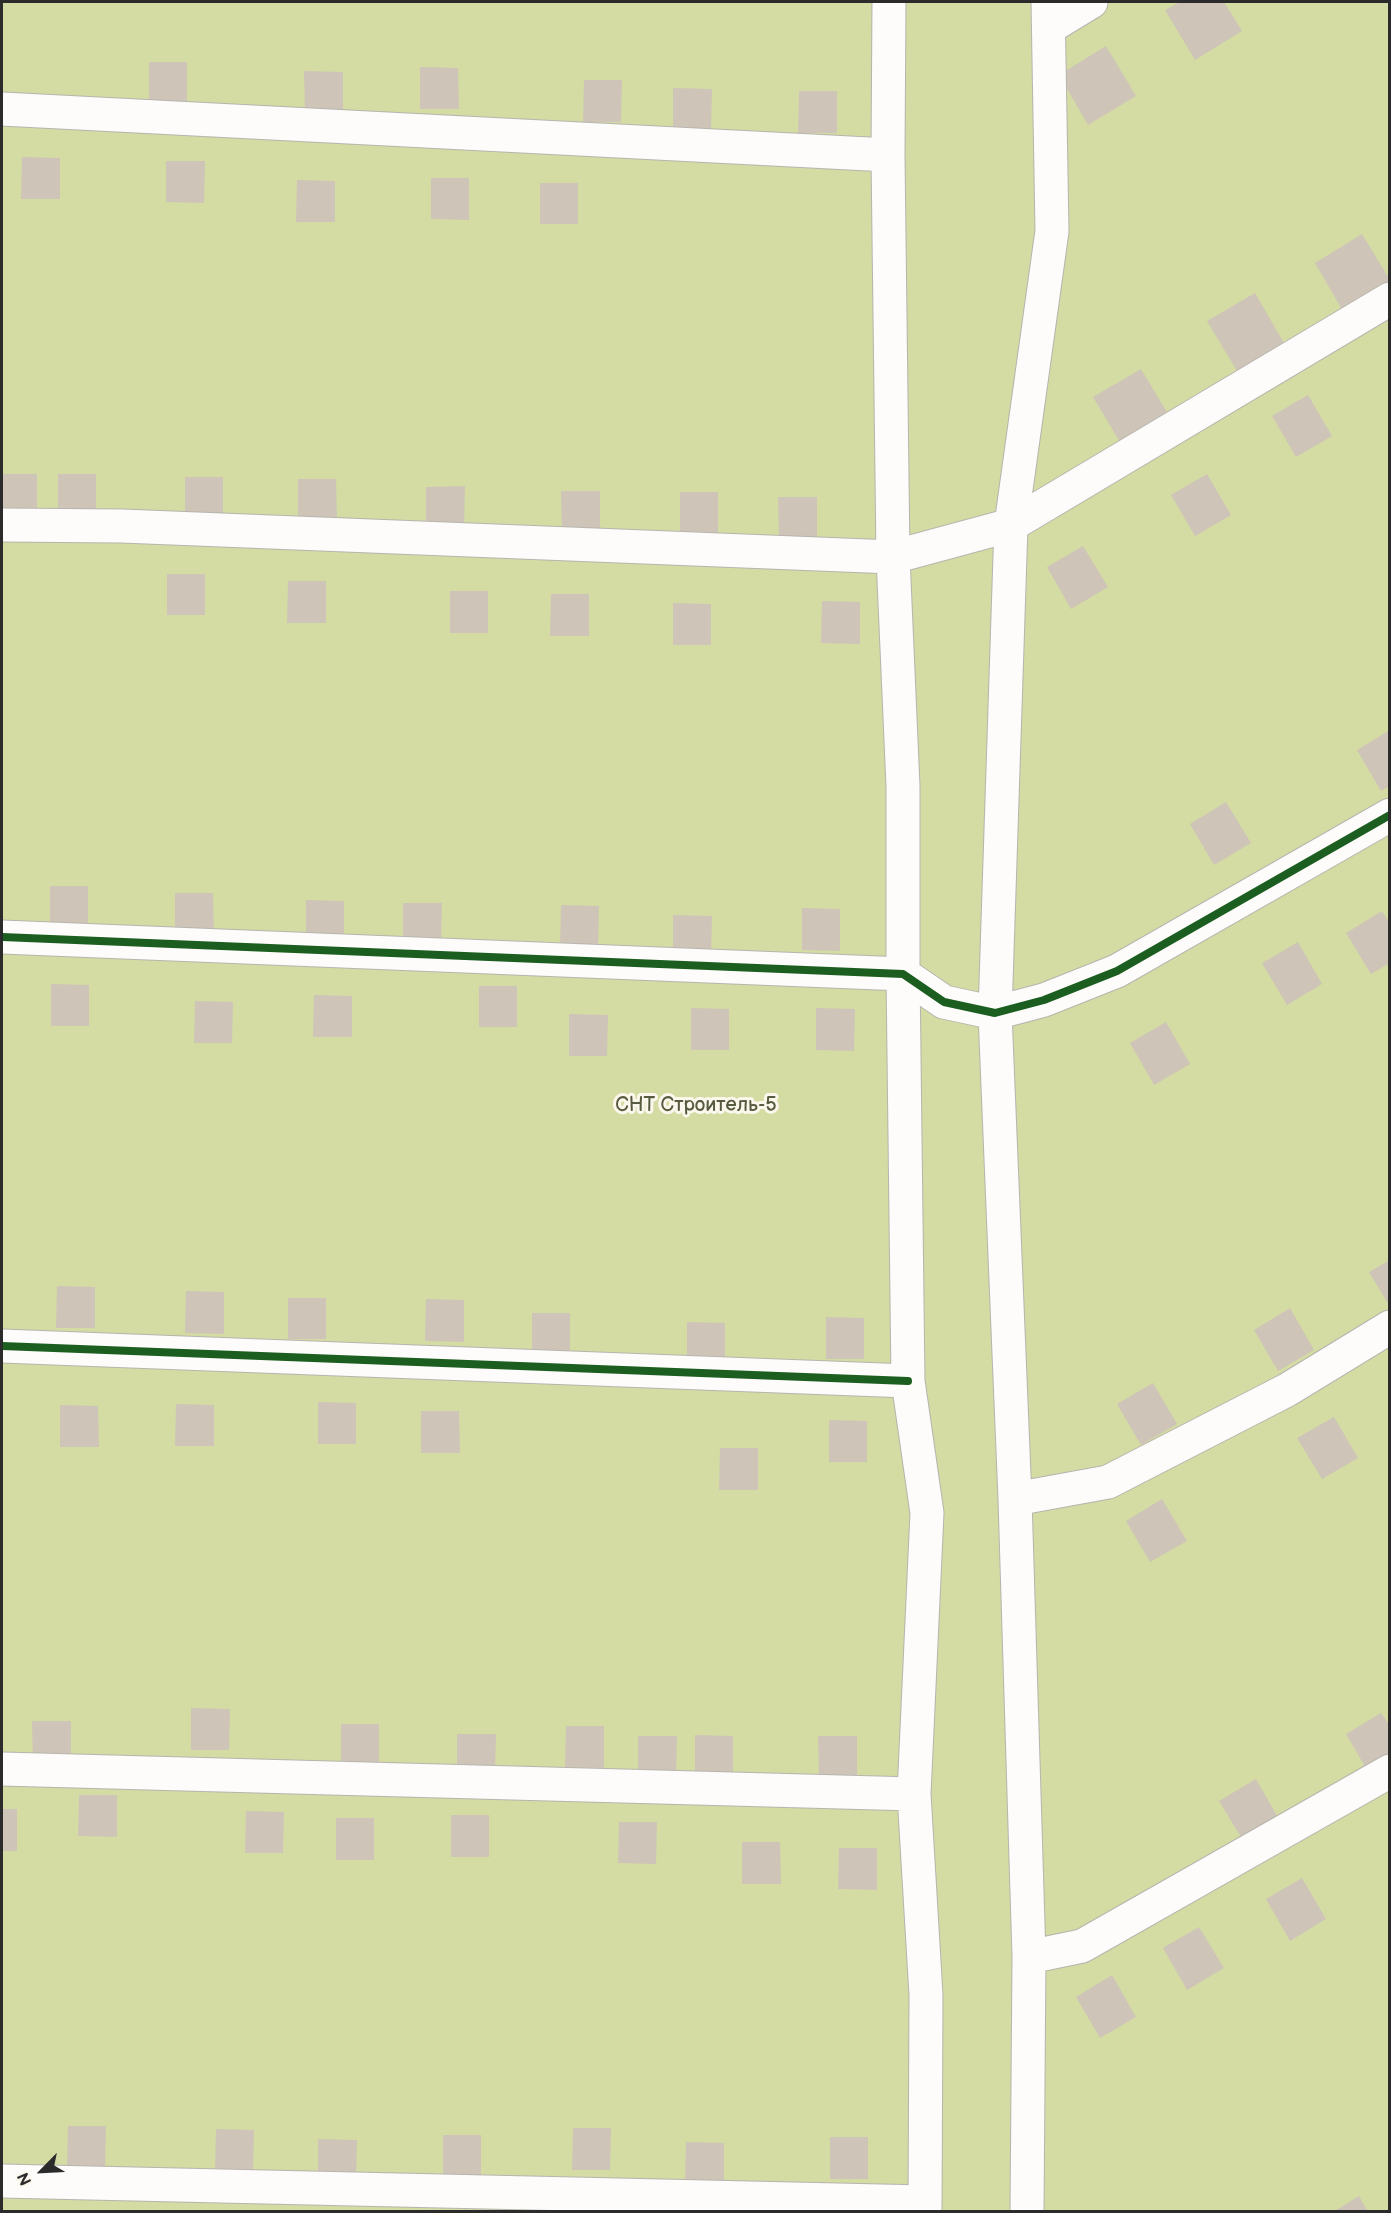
<!DOCTYPE html>
<meta charset="utf-8">
<style>
body{margin:0}
#map{position:relative;width:1391px;height:2213px;overflow:hidden;background:#efe9de;font-family:"Balsamiq Sans",sans-serif}
canvas{display:block}
.frame{position:absolute;inset:0;border:3px solid #2b2b2b;pointer-events:none}
.north{position:absolute;left:12px;top:2141px;width:60px;height:60px;-webkit-text-stroke:4px #fbf7ec;paint-order:stroke;rotate:246deg;font-size:16px;font-weight:700;line-height:24px;text-align:center;color:#2b2b2b}
.north::after{content:'';display:block;margin:auto;width:21px;height:27px;background:#2b2b2b;clip-path:polygon(50% 0,100% 100%,50% 72%,0 100%)}
</style>
<div id="map">
<canvas width="1391" height="2213"></canvas>
<div class="frame"></div>
<div class="north">N</div>
</div>
<script>
const context = document.querySelector('canvas').getContext('2d');
context.lineJoin = 'round';
function paint(path, color) { context.fillStyle = color; context.fill(path, 'evenodd'); }
const toPath = rows => new Path2D(rows.map(r => 'M' + r).join(''));
function trace(path, color, width, dash) { context.strokeStyle = color; context.lineWidth = width; context.lineCap = dash ? 'butt' : 'round'; context.setLineDash(dash || []); context.stroke(path); }
function label(font, color, halo, rows, align = 'center') {
  context.font = font + ' "Balsamiq Sans",sans-serif'; context.lineWidth = 6; context.setLineDash([]); context.textBaseline = 'middle'; context.strokeStyle = halo; context.fillStyle = color; for (const [text, x, y, turn = 0] of rows) {
    context.save(); context.translate(x, y); context.rotate((+turn || 0) * Math.PI / 180); context.textAlign = isNaN(turn) ? turn : align; if (halo) context.strokeText(text, 0, 0); context.fillText(text, 0, 0); context.restore();
  }
}
const green = toPath([
 [2,2,1389,2,1389,2211,2,2211]
]);
const building = toPath([
 [1180,2,1224,2,1242,31,1195,60,1165,10],
 [1106,46,1136,96,1088,125,1059,75],
 [149,62,187,62,187,104,149,104],
 [420,67,458,68,459,109,420,109],
 [304,71,343,72,343,114,305,113],
 [584,80,622,80,621,122,583,122],
 [673,88,712,89,711,130,673,130],
 [799,91,837,91,837,133,798,133],
 [22,157,60,158,60,199,21,199],
 [166,161,205,161,204,203,166,202],
 [431,178,469,178,469,220,431,219],
 [297,180,335,181,335,222,296,222],
 [540,183,578,183,578,224,540,224],
 [1362,234,1390,280,1390,285,1344,313,1315,263],
 [1255,293,1284,343,1237,371,1207,321],
 [1141,369,1171,419,1123,447,1093,397],
 [1308,395,1332,436,1296,457,1272,416],
 [2,474,37,474,37,516,2,516],
 [58,474,96,474,96,516,58,516],
 [1207,474,1231,515,1195,536,1171,495],
 [185,477,223,477,223,519,185,518],
 [298,479,336,479,337,521,298,520],
 [465,486,464,528,426,528,426,487],
 [561,491,600,491,600,533,562,532],
 [680,492,718,492,718,533,680,534],
 [778,497,817,497,817,539,779,539],
 [1083,546,1108,587,1071,609,1047,567],
 [167,574,205,574,205,615,167,615],
 [288,581,326,581,326,623,287,623],
 [450,591,488,591,488,633,450,633],
 [551,594,589,594,589,636,550,636],
 [822,601,860,602,860,644,821,643],
 [673,603,711,604,711,645,673,645],
 [1390,730,1390,786,1381,791,1357,750],
 [1226,802,1251,843,1214,865,1190,824],
 [50,886,88,886,88,928,50,928],
 [175,893,213,893,214,935,175,934],
 [306,900,344,901,344,942,306,942],
 [403,903,442,903,441,945,403,945],
 [561,905,599,906,598,948,560,947],
 [802,908,840,909,840,951,802,950],
 [1382,911,1390,924,1390,963,1371,974,1346,933],
 [673,915,712,916,711,958,673,957],
 [1298,942,1322,984,1287,1005,1262,963],
 [51,984,89,985,89,1026,51,1026],
 [479,986,517,986,517,1027,479,1027],
 [314,995,352,996,352,1037,313,1037],
 [195,1001,233,1002,232,1043,194,1043],
 [691,1008,729,1009,729,1050,691,1050],
 [816,1008,855,1009,854,1051,816,1050],
 [569,1014,608,1015,607,1056,569,1056],
 [1166,1022,1190,1064,1154,1085,1130,1043],
 [1390,1260,1390,1307,1369,1272],
 [57,1286,95,1287,95,1328,56,1328],
 [186,1291,224,1292,224,1334,185,1333],
 [288,1298,326,1298,326,1339,288,1339],
 [426,1299,464,1300,464,1342,425,1341],
 [1290,1308,1314,1350,1278,1371,1254,1330],
 [532,1313,570,1313,570,1355,532,1354],
 [826,1317,864,1318,864,1359,826,1359],
 [687,1322,725,1323,725,1364,687,1364],
 [1153,1383,1177,1424,1141,1445,1117,1404],
 [318,1402,356,1403,356,1444,318,1444],
 [176,1404,214,1405,214,1446,175,1446],
 [60,1405,98,1406,99,1447,60,1447],
 [421,1411,459,1411,460,1453,421,1453],
 [1334,1417,1358,1458,1322,1479,1297,1438],
 [829,1420,867,1421,867,1462,829,1462],
 [720,1448,758,1448,758,1490,719,1490],
 [1162,1499,1187,1541,1150,1562,1126,1521],
 [191,1708,230,1709,229,1750,191,1750],
 [1381,1713,1390,1726,1390,1764,1370,1775,1346,1734],
 [32,1721,71,1721,71,1763,33,1763],
 [341,1724,379,1724,379,1766,341,1765],
 [566,1726,604,1726,604,1768,565,1767],
 [457,1734,496,1734,495,1775,457,1775],
 [695,1735,733,1736,733,1777,695,1777],
 [638,1736,677,1736,676,1778,638,1778],
 [818,1736,857,1736,857,1778,819,1778],
 [1256,1779,1280,1821,1244,1842,1219,1801],
 [79,1795,117,1795,117,1837,78,1836],
 [2,1809,17,1809,17,1851,2,1851],
 [246,1811,284,1812,283,1853,245,1853],
 [451,1815,489,1815,489,1857,451,1857],
 [336,1818,374,1818,374,1860,336,1860],
 [619,1822,657,1822,656,1864,618,1863],
 [742,1842,780,1842,781,1884,742,1884],
 [839,1848,877,1848,877,1890,838,1889],
 [1302,1878,1326,1919,1290,1941,1266,1899],
 [1199,1927,1224,1968,1187,1990,1163,1948],
 [1112,1975,1136,2017,1100,2038,1076,1997],
 [68,2126,106,2126,105,2168,67,2168],
 [573,2128,611,2128,610,2170,572,2170],
 [216,2129,254,2130,253,2171,215,2171],
 [443,2135,481,2135,481,2176,443,2176],
 [830,2137,868,2137,868,2179,830,2179],
 [318,2139,357,2140,356,2181,318,2181],
 [686,2142,724,2143,724,2184,685,2184],
 [1359,2196,1368,2212,1333,2212]
]);
const minor = toPath([
 [889,2,888,155,893,557,903,786,903,974,908,1381,927,1513,914,1794,926,1995,925,2212],
 [1050,27,1091,2],
 [2,109,888,155],
 [2,525,122,526,893,557,1011,525,1390,299],
 [2,937,903,974,944,1002,995,1013,1044,1000,1117,971,1390,815],
 [2,1346,908,1381],
 [1015,1499,1108,1482,1287,1390,1390,1327],
 [2,1769,914,1794],
 [1029,1957,1082,1946,1390,1771],
 [2,2181,925,2202],
 [1027,2212,1029,1957,1015,1499,995,1013,1011,525,1052,231,1048,2]
]);
const cycleway = toPath([
 [2,937,903,974,944,1002,995,1013,1044,1000,1117,971,1390,815],
 [2,1346,908,1381]
]);
const parkNames = [
 ["СНТ Строитель-5",696,1106]
];
paint(green, '#d4dba3');
paint(building, '#cec5b8');
trace(minor, '#b8b4ae', 35);
trace(minor, '#fdfcfa', 33);
trace(cycleway, '#1b5e20', 8);
label('20px', '#575c40', '#fbf7ec', parkNames);
</script>
